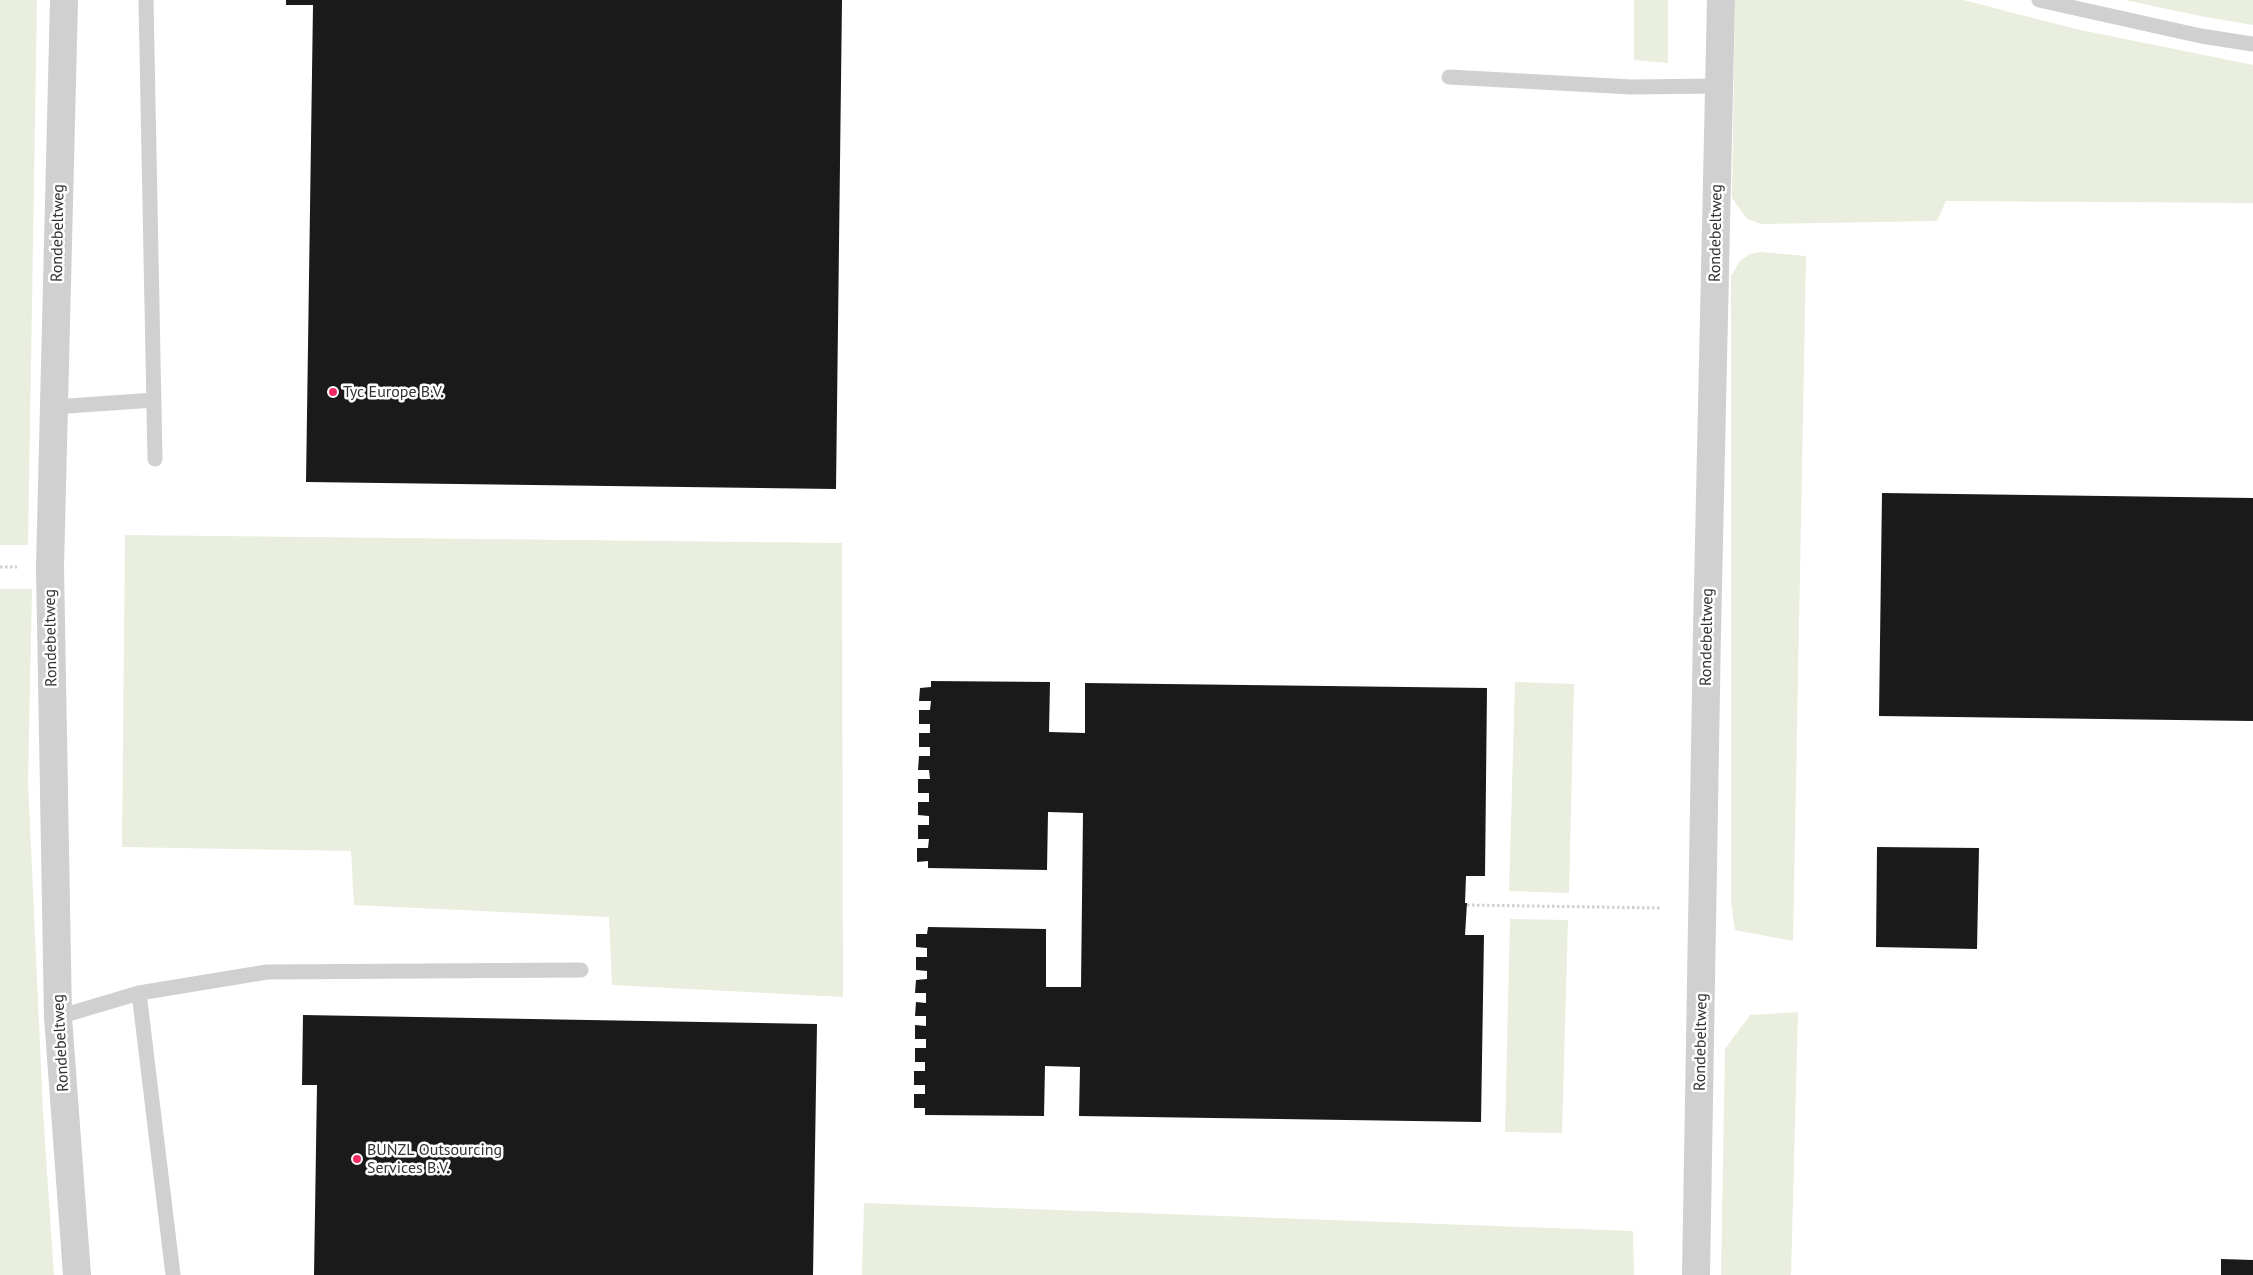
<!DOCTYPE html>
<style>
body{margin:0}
canvas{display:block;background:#fff}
</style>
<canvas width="2253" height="1275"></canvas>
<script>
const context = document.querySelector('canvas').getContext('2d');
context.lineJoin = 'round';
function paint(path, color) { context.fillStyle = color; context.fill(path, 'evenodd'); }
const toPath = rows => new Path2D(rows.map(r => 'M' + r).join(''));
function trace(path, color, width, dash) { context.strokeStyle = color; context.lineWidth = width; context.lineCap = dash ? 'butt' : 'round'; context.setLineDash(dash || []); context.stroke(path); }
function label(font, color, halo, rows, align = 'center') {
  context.font = font + ' "PT Sans",sans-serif'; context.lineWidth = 5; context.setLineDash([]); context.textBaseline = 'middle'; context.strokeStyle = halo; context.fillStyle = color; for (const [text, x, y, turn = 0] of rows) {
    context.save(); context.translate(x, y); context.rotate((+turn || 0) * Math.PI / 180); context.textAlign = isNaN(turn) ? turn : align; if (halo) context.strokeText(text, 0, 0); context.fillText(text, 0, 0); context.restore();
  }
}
const green = toPath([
 [0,0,37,0,28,545,0,545],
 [1634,0,1668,0,1668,63,1634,60],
 [1735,0,1963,0,2076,29,2253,65,2253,203,1946,201,1937,221,1761,224,1747,219,1732,198],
 [2125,0,2253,0,2253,25,2205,17],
 [1760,252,1806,256,1793,941,1735,930,1731,902,1731,276,1740,261,1750,254],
 [125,535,842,543,843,997,612,985,609,917,354,905,351,851,122,847],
 [0,589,32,589,28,781,43,1112,54,1275,0,1275],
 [1515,682,1574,684,1569,893,1509,891],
 [1510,919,1568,920,1562,1133,1505,1132],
 [1798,1012,1791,1275,1721,1275,1725,1049,1750,1015],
 [864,1203,1633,1231,1634,1275,862,1275]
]);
const building = toPath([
 [286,0,842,0,836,489,306,482,313,5,286,5],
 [1882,493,2253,498,2253,721,1879,716],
 [931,681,1050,682,1049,732,1085,733,1085,683,1487,688,1485,876,1466,876,1465,903,1467,903,1465,935,1484,935,1481,1122,1079,1116,1080,1067,1045,1066,1044,1116,925,1115,925,1108,914,1108,914,1094,925,1094,925,1085,914,1085,914,1071,925,1071,925,1062,915,1062,915,1048,926,1048,926,1039,915,1039,915,1025,926,1026,926,1016,915,1016,916,1002,926,1003,926,993,915,993,916,980,927,979,927,971,916,970,916,957,927,957,927,948,916,947,916,934,927,934,928,927,1046,929,1046,987,1081,987,1083,813,1048,812,1047,870,928,868,928,861,917,862,917,848,928,848,929,839,918,839,918,825,929,825,929,816,918,815,918,802,929,802,929,793,918,793,918,779,930,779,929,770,918,770,919,756,930,756,930,747,919,747,919,733,930,733,930,724,919,724,919,710,930,710,931,701,919,701,920,688,931,687],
 [1877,847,1979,848,1977,949,1876,947],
 [303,1015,817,1024,813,1275,314,1275,317,1085,302,1085],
 [2221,1259,2253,1260,2253,1275,2221,1275]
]);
const path = toPath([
 [0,567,17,567],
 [1467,905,1662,908]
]);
const service = toPath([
 [146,0,155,459],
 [2039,0,2201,36,2253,44],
 [1449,77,1631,87,1719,86],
 [54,407,154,400],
 [139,993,173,1275],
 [58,1017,139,993,267,972,581,970]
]);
const minor = toPath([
 [64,0,50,567,58,1017,77,1275],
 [1696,1275,1707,631,1721,0]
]);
const markers = [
 [333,392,5,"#f22c60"],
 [357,1159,5,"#f22c60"]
];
const streetNames = [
 ["Rondebeltweg",58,233,-89],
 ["Rondebeltweg",1716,233,-89],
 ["Rondebeltweg",1707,637,-89],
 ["Rondebeltweg",51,638,-91],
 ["Rondebeltweg",1701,1042,-89],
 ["Rondebeltweg",61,1043,-93]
];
const poiNames = [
 ["Tyc Europe B.V.",343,392],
 ["BUNZL Outsourcing",367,1150],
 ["Services B.V.",367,1168]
];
paint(green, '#e9eede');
paint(building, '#1a1a1a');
trace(path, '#d0d0d0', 3, [2.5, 2.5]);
trace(service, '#d0d0d0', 15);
trace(minor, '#d0d0d0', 28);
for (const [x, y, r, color] of markers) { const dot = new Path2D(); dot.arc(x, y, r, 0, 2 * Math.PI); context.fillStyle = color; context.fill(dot); trace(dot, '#fff', 2); }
label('16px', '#333', '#fff', streetNames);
label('16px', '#333', '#fff', poiNames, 'left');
</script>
